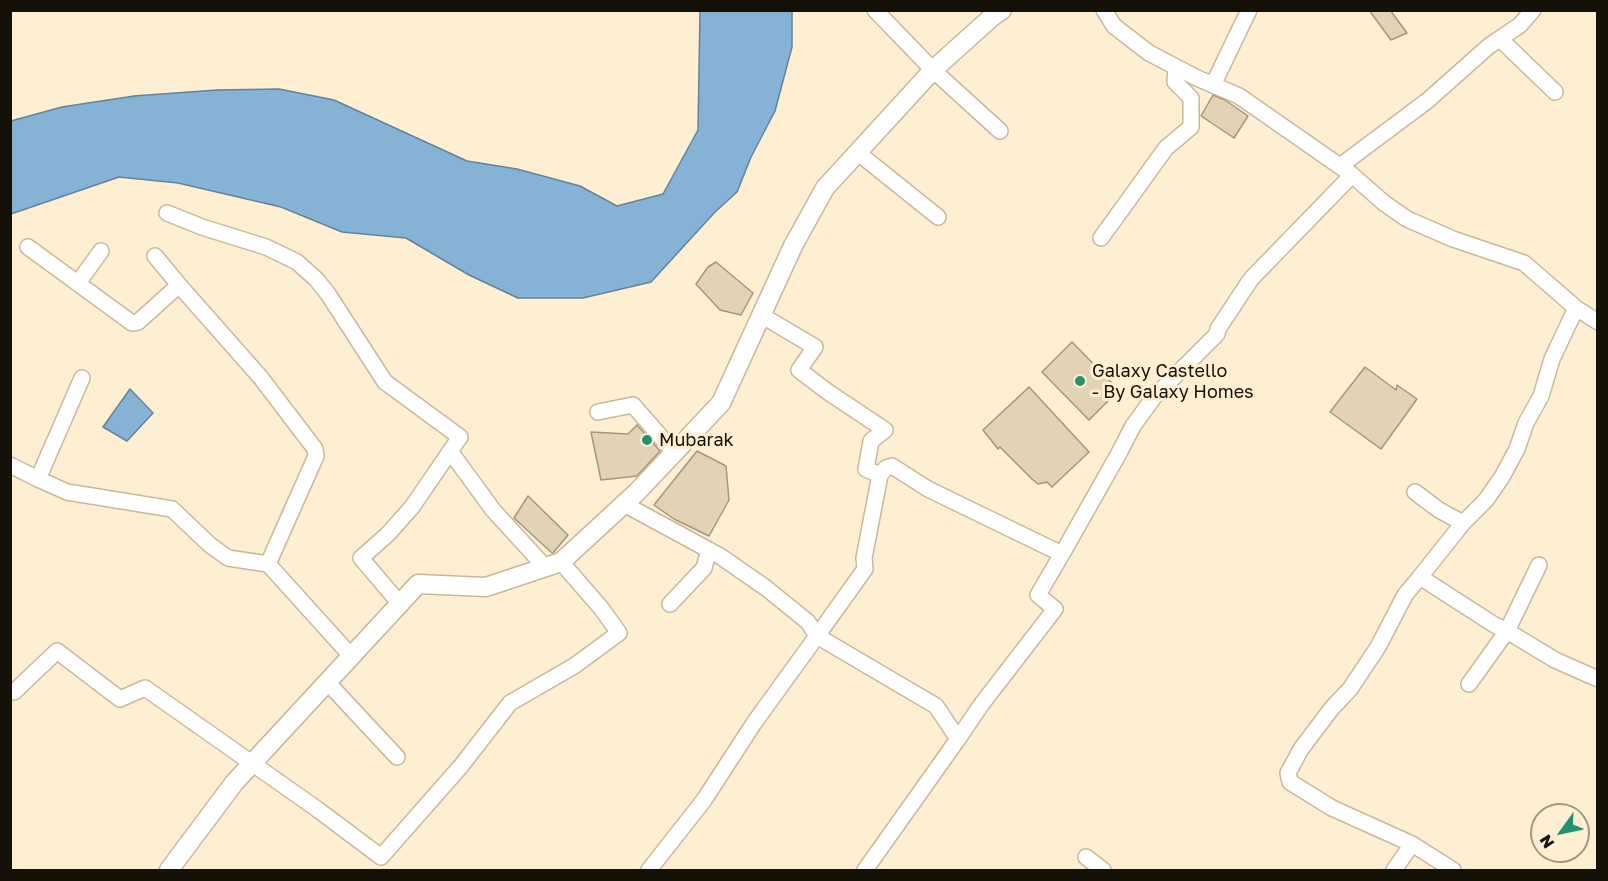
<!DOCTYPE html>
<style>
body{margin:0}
#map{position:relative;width:1608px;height:881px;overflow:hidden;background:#feefd3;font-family:"Golos Text",sans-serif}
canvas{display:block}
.frame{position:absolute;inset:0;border:12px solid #161107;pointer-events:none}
.north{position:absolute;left:1530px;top:803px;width:60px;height:60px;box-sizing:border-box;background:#feefd3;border:2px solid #a19681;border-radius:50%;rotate:237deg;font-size:16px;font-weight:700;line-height:24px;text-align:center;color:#161107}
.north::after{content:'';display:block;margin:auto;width:21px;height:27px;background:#26916f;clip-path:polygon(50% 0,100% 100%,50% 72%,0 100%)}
</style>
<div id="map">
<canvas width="1608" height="881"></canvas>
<div class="frame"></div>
<div class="north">N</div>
</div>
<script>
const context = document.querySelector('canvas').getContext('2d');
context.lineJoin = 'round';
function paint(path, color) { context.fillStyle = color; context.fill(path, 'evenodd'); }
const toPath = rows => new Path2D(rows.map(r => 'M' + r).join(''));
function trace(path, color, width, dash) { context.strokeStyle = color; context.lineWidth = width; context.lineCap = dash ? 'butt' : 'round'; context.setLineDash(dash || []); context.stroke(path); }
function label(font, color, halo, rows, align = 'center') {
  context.font = font + ' "Golos Text",sans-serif'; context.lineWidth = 6; context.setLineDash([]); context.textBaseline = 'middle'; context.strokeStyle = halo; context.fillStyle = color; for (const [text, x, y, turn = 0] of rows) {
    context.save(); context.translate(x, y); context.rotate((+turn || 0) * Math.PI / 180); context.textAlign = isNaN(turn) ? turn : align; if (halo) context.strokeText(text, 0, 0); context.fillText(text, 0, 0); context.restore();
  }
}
const water = toPath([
 [700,11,792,11,792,47,775,111,751,157,737,192,715,212,651,282,583,298,518,298,469,275,406,238,342,232,281,207,178,183,119,177,11,214,11,121,62,107,134,96,217,90,279,89,334,100,467,161,517,169,580,186,617,206,663,194,698,130,700,11],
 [130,389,153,413,127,441,103,427,130,389]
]);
const building = toPath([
 [1369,10,1390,10,1407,33,1391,40,1369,10],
 [1213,95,1225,100,1248,116,1234,138,1201,116,1213,95],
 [716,262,753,293,741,315,720,310,696,284,708,267,716,262],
 [1072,342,1119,390,1089,420,1042,372,1072,342],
 [1365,367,1396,390,1397,385,1417,399,1381,449,1330,412,1365,367],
 [1029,387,1089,452,1052,487,1047,482,1038,484,1032,479,1000,447,998,449,983,430,1029,387],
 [637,425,660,451,637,476,601,480,591,432,628,434,637,425],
 [697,451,726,466,729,500,709,536,674,519,654,505,697,451],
 [528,496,568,535,553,553,552,553,514,518,528,496]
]);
const minor = toPath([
 [875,10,933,70,1000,131],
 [1104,10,1114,26,1149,53,1197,78,1239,96,1351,174,1384,203,1407,219,1453,239,1524,263,1576,308,1598,322],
 [1500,39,1555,92],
 [1213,85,1249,10],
 [857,152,938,217],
 [1340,166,1427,101,1489,46,1520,25,1533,10],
 [167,213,202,227,266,247,297,262,316,279,328,294,385,382,460,437,412,507,388,534,361,558,400,604],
 [1101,238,1166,148,1191,127,1191,98,1175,82,1176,67],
 [28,247,132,323,138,322,179,285,261,378,315,449,316,456,268,564],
 [155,256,179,285],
 [78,283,101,251],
 [761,315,815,347,799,370,828,392,885,430,871,441,866,469,880,475],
 [598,412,633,405,674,452],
 [450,451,493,510,546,568],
 [10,465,38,479,67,492,172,509,210,545,228,558,268,564,352,657],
 [38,479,82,378],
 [1415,492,1439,510,1463,523,1420,577,1493,624,1507,631,1555,660,1598,679],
 [624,504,720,556,766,588,808,622,817,636,754,723,704,800,649,870],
 [1463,523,1486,500,1502,477,1517,449,1526,423,1541,396,1552,359,1576,308],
 [1062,554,928,489,892,466,886,468,880,475,864,558,865,569,817,636,936,706,958,739,981,705,1055,609,1038,595,1066,547,1118,455,1133,426,1154,397,1217,334,1218,329,1251,279,1352,175],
 [670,604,704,568,709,550],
 [328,683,397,757],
 [1469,684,1507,631,1539,565],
 [14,692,57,651,120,699,145,688,317,809,381,857,461,766,510,703,574,666,619,633,601,608,561,562],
 [1412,844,1453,870],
 [1086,857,1103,870],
 [865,870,958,739],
 [1394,870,1412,844,1332,808,1290,782,1288,773,1301,749,1332,708,1350,689,1378,647,1405,595,1420,577]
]);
const tertiary = toPath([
 [169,870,234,783,418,584,486,587,561,562,637,492,721,403,793,246,825,188,933,70,993,16,1002,10]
]);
const markers = [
 [1080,381,6,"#26916f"],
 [647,440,6,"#26916f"]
];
const poiNames = [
 ["Galaxy Castello",1092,371],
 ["- By Galaxy Homes",1092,392],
 ["Mubarak",659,440]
];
paint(water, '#85b3d6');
trace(water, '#648298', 1.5);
paint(building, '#e2d3b7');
trace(building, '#a4967c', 1.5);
trace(minor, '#c7b89d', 18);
trace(tertiary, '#c7b89d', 21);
trace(minor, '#fff', 15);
trace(tertiary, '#fff', 18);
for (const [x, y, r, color] of markers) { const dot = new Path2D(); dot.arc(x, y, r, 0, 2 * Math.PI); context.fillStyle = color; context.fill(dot); trace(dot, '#feefd3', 2); }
label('18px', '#161107', '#feefd3', poiNames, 'left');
</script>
